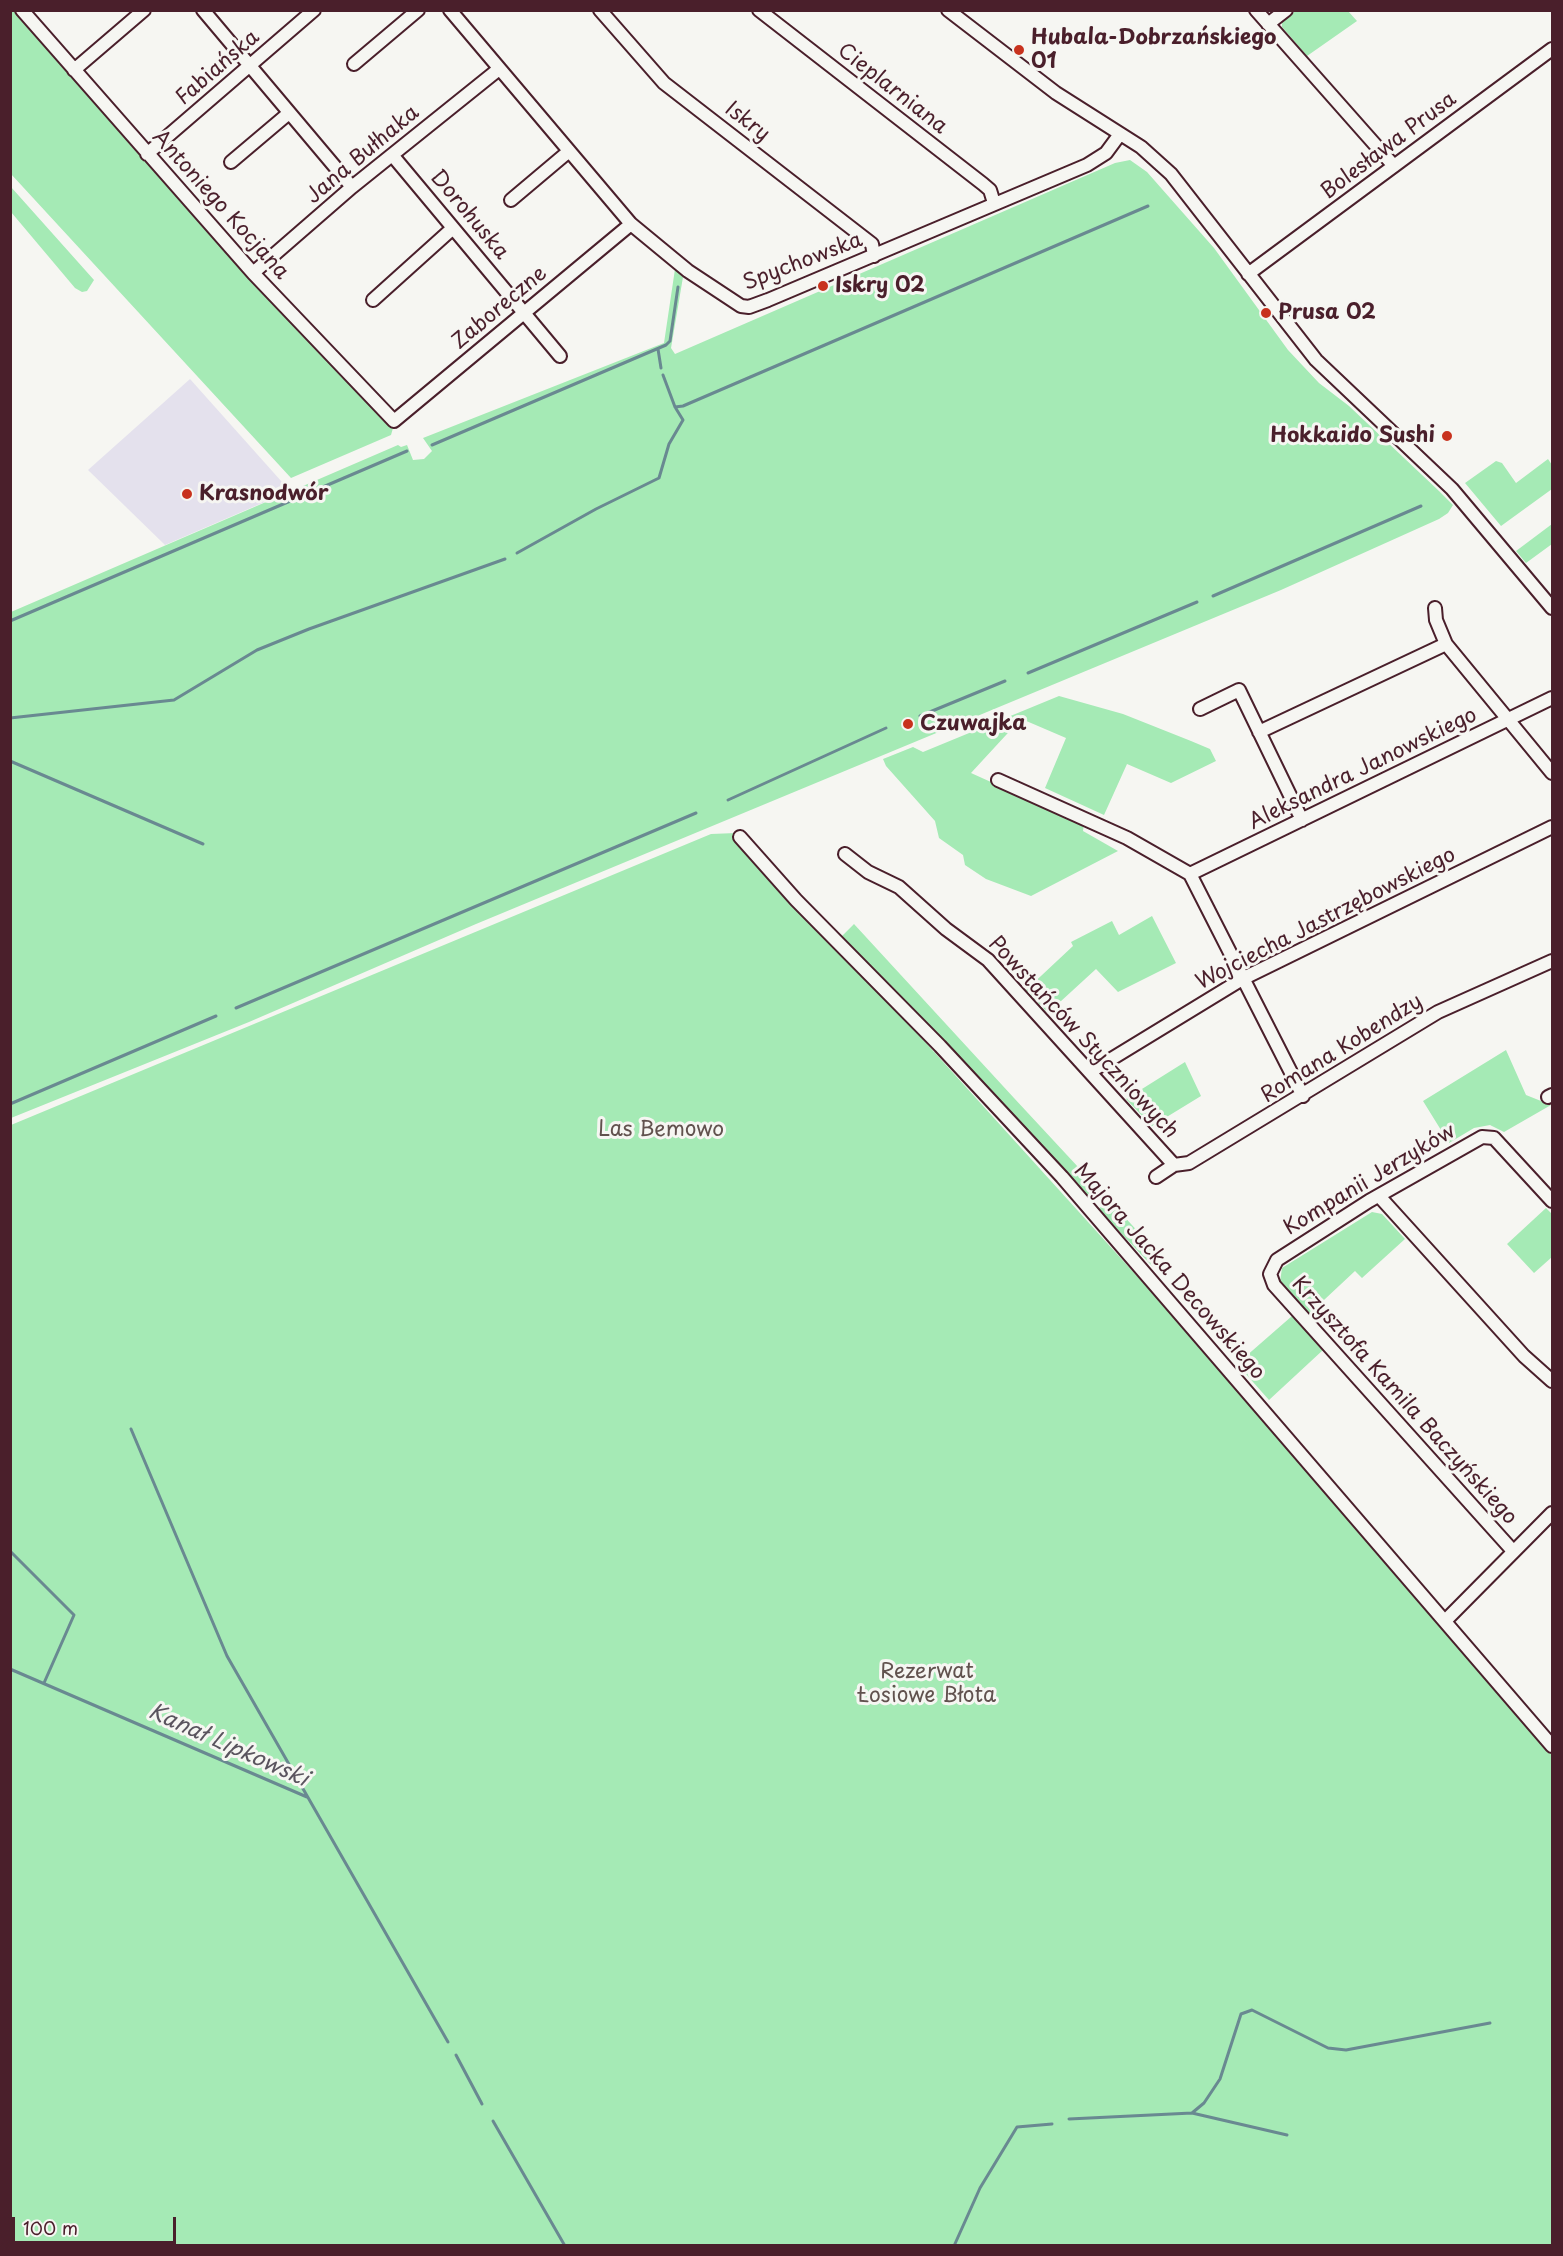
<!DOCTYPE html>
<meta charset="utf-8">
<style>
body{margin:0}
#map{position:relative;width:1563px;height:2256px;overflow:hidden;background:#f6f6f2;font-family:"Playpen Sans",sans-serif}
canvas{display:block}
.frame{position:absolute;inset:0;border:12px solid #4a1f2b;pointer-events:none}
.scale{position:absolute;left:12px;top:2217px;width:164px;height:27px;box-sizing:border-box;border:3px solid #4a1f2b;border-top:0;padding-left:8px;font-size:18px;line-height:21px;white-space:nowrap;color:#4a1f2b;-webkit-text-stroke:4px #f6f6f2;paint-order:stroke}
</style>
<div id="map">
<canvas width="1563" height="2256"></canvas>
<div class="frame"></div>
<div class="scale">100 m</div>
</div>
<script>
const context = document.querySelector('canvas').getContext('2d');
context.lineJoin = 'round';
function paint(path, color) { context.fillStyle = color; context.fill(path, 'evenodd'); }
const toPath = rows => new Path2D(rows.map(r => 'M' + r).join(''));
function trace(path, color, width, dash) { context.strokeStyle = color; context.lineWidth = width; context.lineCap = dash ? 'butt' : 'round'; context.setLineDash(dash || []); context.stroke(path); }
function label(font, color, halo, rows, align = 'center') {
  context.font = font + ' "Playpen Sans",sans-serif'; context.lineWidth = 6; context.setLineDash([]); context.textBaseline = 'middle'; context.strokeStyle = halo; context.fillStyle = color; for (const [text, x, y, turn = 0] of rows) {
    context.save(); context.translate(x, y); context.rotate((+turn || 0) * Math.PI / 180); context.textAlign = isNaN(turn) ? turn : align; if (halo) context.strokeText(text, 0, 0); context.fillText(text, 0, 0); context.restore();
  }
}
const built = toPath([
 [190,379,290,491,165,545,88,470]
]);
const green = toPath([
 [14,10,248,274,393,428,391,435,291,478,11,174,10,11],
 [1297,10,1348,11,1357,21,1307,56,1282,27,1282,21],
 [1130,160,1147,172,1214,248,1288,350,1319,383,1349,406,1439,491,1453,505,1448,513,1439,519,1281,590,476,924,249,1022,11,1118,11,612,398,445,401,447,407,445,413,460,424,459,432,451,423,438,664,343,675,269,683,277,671,348,675,354,1115,163],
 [11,187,94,280,87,291,82,292,75,288,11,212],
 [1548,459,1552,465,1552,489,1501,526,1465,483,1496,461,1502,463,1516,483],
 [1552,524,1552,544,1526,563,1516,551],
 [1059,696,1123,714,1191,741,1210,749,1216,761,1171,783,1127,764,1104,815,1045,788,1066,738,1024,720,1018,722,971,773,1084,824,1083,831,1118,851,1031,896,986,879,965,865,963,855,939,838,935,821,886,766,883,759,913,747,923,752],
 [736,833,1174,1317,1552,1755,1552,2245,11,2246,11,1125,711,834],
 [1152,916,1176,963,1118,992,1096,969,1048,1013,1026,990,1073,946,1071,942,1112,921,1119,935],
 [854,924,1014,1098,1105,1196,1093,1203,921,1017,870,966,842,936],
 [1506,1050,1526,1095,1551,1105,1504,1132,1490,1125,1474,1128,1449,1143,1423,1101],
 [1185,1062,1201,1096,1152,1126,1126,1099],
 [1110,1201,1163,1259,1153,1267,1098,1209],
 [1546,1208,1552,1214,1552,1257,1534,1273,1507,1244],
 [1372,1212,1382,1214,1405,1239,1362,1278,1355,1271,1309,1314,1280,1282,1282,1268],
 [1292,1316,1323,1350,1269,1400,1237,1364]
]);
const stream = toPath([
 [658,349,661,368],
 [675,407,683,406,1148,206],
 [432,445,666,345,670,341,678,287],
 [517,553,596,509,659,478,669,444,683,420,675,407,663,375],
 [1213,596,1421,506],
 [10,621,407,451],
 [1028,673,1197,602],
 [920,716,1005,681],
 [10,718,174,700,257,650,309,629,505,559],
 [10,761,203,844],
 [728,800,886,728],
 [236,1008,696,813],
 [10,1104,216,1016],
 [131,1429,227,1656,448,2042],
 [10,1551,74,1615,44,1683],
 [10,1669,307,1797],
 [456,2055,482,2104],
 [1192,2113,1287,2135],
 [1069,2119,1192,2113,1204,2103,1220,2079,1241,2014,1252,2010,1328,2048,1346,2050,1490,2023],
 [493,2121,565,2246],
 [954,2246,980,2188,1017,2127,1052,2124]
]);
const minor = toPath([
 [22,10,253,273,394,421,631,224],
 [203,10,352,187],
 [450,10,631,224,688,271,741,306,749,307,768,300,1087,165,1106,153,1120,134],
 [600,10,664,83,872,244,874,256],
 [759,10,983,184,990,190,994,203],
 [948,10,1056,93,1141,147,1171,174,1316,360,1452,489,1552,608],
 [1256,10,1394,166],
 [1268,24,1286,10],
 [354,64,418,10],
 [74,70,144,10],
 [147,154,314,10],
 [393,156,560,356],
 [231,162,289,113],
 [511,200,568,152],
 [253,273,352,187,499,69],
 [1248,274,1552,49],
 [373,300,453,228],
 [1435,608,1436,620,1446,644,1552,773],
 [1200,709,1239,690,1302,820],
 [1259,732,1446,644],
 [998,780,1127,838,1190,874],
 [740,837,796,900,940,1046,1062,1177,1552,1746],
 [845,854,868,872,899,887,946,929,988,960,1174,1165],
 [1190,874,1552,698],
 [1190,874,1303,1096],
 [1090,1072,1244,978,1552,827],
 [1548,1097,1552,1095],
 [1156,1177,1174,1165,1189,1163,1438,1012,1552,961],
 [1379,1196,1524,1356,1552,1381],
 [1513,1551,1274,1285,1270,1274,1277,1260,1369,1201,1482,1137,1494,1138,1552,1201],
 [1445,1621,1552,1513]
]);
const markers = [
 [1019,50,6,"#c8321e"],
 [823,286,6,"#c8321e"],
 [1266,313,6,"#c8321e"],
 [1447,436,6,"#c8321e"],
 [187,494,6,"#c8321e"],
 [908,724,6,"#c8321e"]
];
const poiNames = [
 ["Hubala-Dobrzańskiego",1031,38],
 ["01",1031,62],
 ["Iskry 02",835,286],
 ["Prusa 02",1278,313],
 ["Hokkaido Sushi",1435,436,"right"],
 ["Krasnodwór",199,494],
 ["Czuwajka",920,724]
];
const streetNames = [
 ["Fabiańska",218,68,-41],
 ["Cieplarniana",892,89,38],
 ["Iskry",747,122,38],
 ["Bolesława Prusa",1389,146,-37],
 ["Jana Bułhaka",363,155,-40],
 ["Antoniego Kocjana",220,205,48],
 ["Dorohuska",469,215,50],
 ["Spychowska",803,262,-21],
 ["Zaboreczne",500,308,-40],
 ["Aleksandra Janowskiego",1363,769,-26],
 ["Wojciecha Jastrzębowskiego",1326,919,-27],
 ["Powstańców Styczniowych",1083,1038,47],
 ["Romana Kobendzy",1342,1049,-32],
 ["Kompanii Jerzyków",1370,1180,-31],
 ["Majora Jacka Decowskiego",1169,1272,49],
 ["Krzysztofa Kamila Baczyńskiego",1404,1401,48]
];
const parkNames = [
 ["Las Bemowo",661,1130],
 ["Rezerwat",927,1672],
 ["Łosiowe Błota",927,1696]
];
const waterNames = [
 ["Kanał Lipkowski",228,1746,24]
];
paint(built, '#e4e1ed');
paint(green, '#a5eab5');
trace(stream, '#698991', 3);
trace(minor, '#4a1f2b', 16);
trace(minor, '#f6f6f2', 12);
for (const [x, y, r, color] of markers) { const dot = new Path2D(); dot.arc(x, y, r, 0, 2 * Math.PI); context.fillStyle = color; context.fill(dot); trace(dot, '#f6f6f2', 2); }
label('bold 21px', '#4a1f2b', '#f6f6f2', poiNames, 'left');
label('21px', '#4a1f2b', '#f6f6f2', streetNames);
label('21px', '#61524e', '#f6f6f2', parkNames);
label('italic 22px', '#5a545e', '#f6f6f2', waterNames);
</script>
